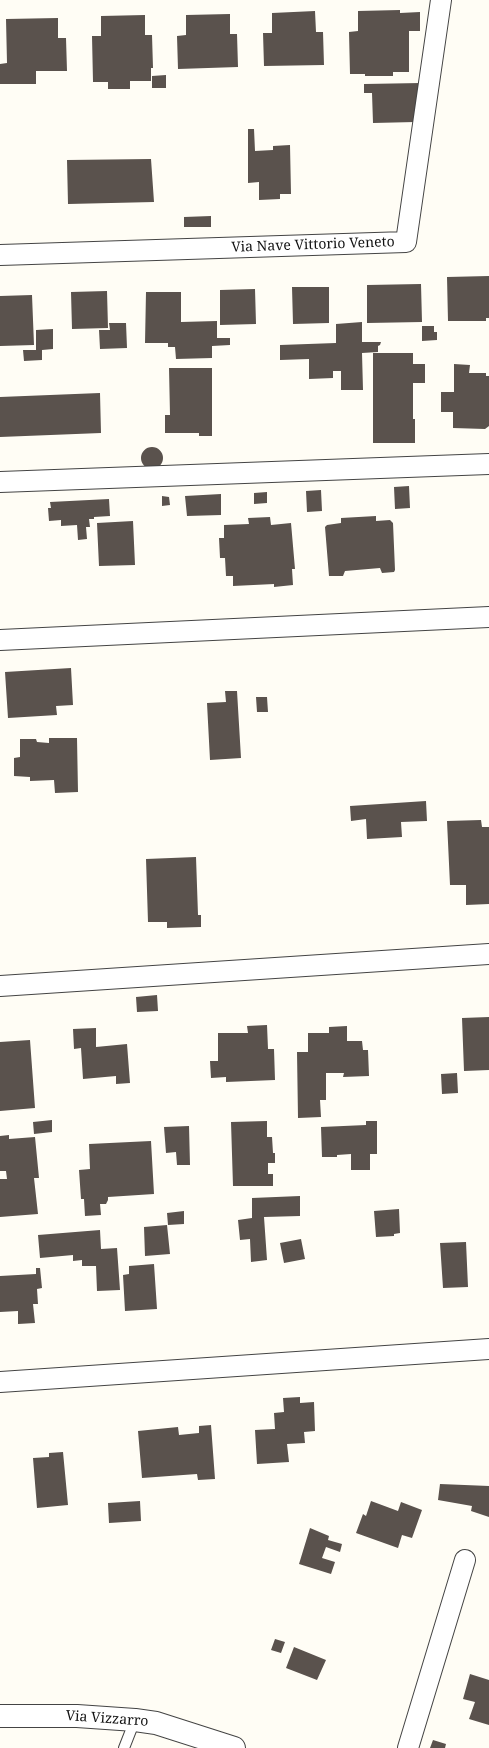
<!DOCTYPE html>
<style>
body{margin:0}
canvas{display:block;background:#fffdf5}
</style>
<canvas width="489" height="1748"></canvas>
<script>
const context = document.querySelector('canvas').getContext('2d');
context.lineJoin = 'round';
function paint(path, color) { context.fillStyle = color; context.fill(path, 'evenodd'); }
const toPath = rows => new Path2D(rows.map(r => 'M' + r).join(''));
function trace(path, color, width, dash) { context.strokeStyle = color; context.lineWidth = width; context.lineCap = dash ? 'butt' : 'round'; context.setLineDash(dash || []); context.stroke(path); }
function label(font, color, halo, rows, align = 'center') {
  context.font = font + ' "Noto Serif",serif'; context.lineWidth = 4; context.setLineDash([]); context.textBaseline = 'middle'; context.strokeStyle = halo; context.fillStyle = color; for (const [text, x, y, turn = 0] of rows) {
    context.save(); context.translate(x, y); context.rotate((+turn || 0) * Math.PI / 180); context.textAlign = isNaN(turn) ? turn : align; if (halo) context.strokeText(text, 0, 0); context.fillText(text, 0, 0); context.restore();
  }
}
const building = toPath([
 [400,10,400,13,420,12,420,31,409,31,409,72,393,72,393,76,365,76,365,74,350,74,349,32,358,31,358,11],
 [315,11,316,32,323,32,324,65,264,66,263,33,272,33,272,13],
 [230,14,230,34,237,34,238,67,178,69,177,36,186,35,186,15],
 [145,15,145,35,152,35,153,68,151,68,151,81,130,81,130,89,108,89,108,82,93,82,92,36,101,36,101,16],
 [58,18,58,38,66,38,67,71,36,71,36,84,0,84,0,64,7,63,6,19],
 [166,75,166,88,152,88,152,76],
 [421,83,415,122,373,123,372,93,364,93,364,84],
 [248,129,254,129,255,151,273,150,273,146,290,145,291,194,280,194,280,199,259,200,259,182,248,183],
 [151,159,154,202,68,204,67,160],
 [211,216,211,227,184,227,184,217],
 [489,276,489,318,486,318,486,321,448,321,447,277],
 [421,284,422,322,367,323,367,285],
 [292,287,329,287,329,323,293,324],
 [255,289,256,324,220,325,220,290],
 [107,291,108,328,72,329,71,292],
 [146,292,181,292,181,322,217,321,217,338,230,338,230,345,212,346,212,358,176,359,175,347,168,347,168,343,145,343],
 [32,295,34,345,0,346,0,296],
 [362,322,362,342,381,342,380,345,378,346,378,352,362,353,363,390,341,390,341,371,333,371,333,378,309,379,309,359,280,360,280,345,336,343,336,324],
 [109,323,126,323,127,348,100,349,99,330,110,330],
 [422,326,434,326,434,332,437,332,437,340,422,341],
 [53,329,53,349,42,350,42,360,24,361,23,350,36,350,36,330],
 [373,353,413,353,413,364,425,364,425,383,413,383,413,419,415,419,415,443,373,443],
 [454,364,470,365,469,373,486,373,486,376,489,376,489,426,485,429,453,428,453,412,441,412,441,392,454,392],
 [169,368,212,368,212,436,199,436,199,433,165,433,165,415,170,415],
 [100,393,101,433,0,437,0,397],
 '141 458a11 11 0 1 1 22 0a11 11 0 1 1-22 0Z',
 [409,486,410,508,395,509,394,487],
 [321,490,322,511,307,512,306,491],
 [267,492,267,503,254,504,254,493],
 [221,494,221,515,187,516,185,496],
 [162,496,169,497,170,505,162,506],
 [109,499,110,516,94,517,94,519,89,519,90,527,86,527,87,539,78,540,77,525,61,526,61,520,49,521,48,508,51,508,50,502],
 [376,516,376,521,390,520,393,523,395,570,394,572,382,573,380,568,345,571,343,576,329,576,325,527,327,525,341,523,341,518],
 [270,517,271,525,291,523,295,569,292,569,293,585,274,587,274,584,233,586,233,576,226,576,225,558,220,558,219,538,224,538,224,525,249,524,248,518],
 [133,521,135,565,99,566,97,523],
 [71,668,73,705,56,706,57,715,8,718,5,672],
 [225,691,237,691,241,758,210,760,207,703,226,702],
 [256,697,267,697,268,712,257,712],
 [49,738,77,738,78,792,55,793,54,780,30,781,30,777,14,776,14,758,20,757,20,739,36,739,37,742,49,743],
 [426,801,427,821,401,822,402,837,367,839,366,819,351,821,350,806],
 [481,820,482,827,489,827,489,904,466,905,466,885,450,885,447,821],
 [196,857,198,915,201,915,201,927,167,928,167,922,148,922,146,859],
 [157,995,158,1011,137,1012,136,997],
 [489,1017,489,1070,464,1071,462,1018],
 [267,1025,268,1049,274,1049,275,1080,226,1082,226,1077,211,1078,210,1061,218,1061,218,1033,248,1033,247,1026],
 [347,1026,347,1041,362,1041,363,1050,368,1050,369,1076,343,1077,344,1073,326,1073,326,1100,320,1100,321,1117,298,1118,297,1052,308,1052,308,1033,329,1033,329,1027],
 [96,1028,96,1047,127,1044,130,1083,116,1084,116,1076,83,1079,81,1048,74,1049,73,1029],
 [30,1040,35,1108,0,1111,0,1042],
 [457,1073,458,1093,442,1094,441,1074],
 [52,1120,52,1132,34,1134,33,1122],
 [267,1121,267,1137,272,1137,273,1153,275,1153,275,1163,268,1163,268,1174,273,1174,273,1186,233,1186,231,1122],
 [366,1121,377,1121,377,1154,370,1154,370,1170,351,1170,351,1154,337,1155,337,1157,322,1157,321,1127,366,1125],
 [189,1126,190,1165,177,1165,176,1152,166,1153,164,1127],
 [9,1135,9,1139,35,1137,39,1178,34,1178,38,1214,0,1217,0,1179,7,1179,6,1171,0,1171,0,1136],
 [151,1141,154,1194,108,1197,108,1200,106,1204,100,1204,101,1215,85,1216,84,1199,81,1199,79,1170,90,1169,89,1144],
 [300,1196,300,1216,264,1217,267,1260,251,1262,250,1239,240,1240,238,1220,252,1218,252,1198],
 [399,1209,400,1233,394,1234,394,1236,376,1237,374,1211],
 [184,1211,184,1224,168,1225,167,1213],
 [167,1225,170,1254,145,1256,144,1227],
 [100,1230,101,1249,117,1248,120,1290,97,1291,96,1266,82,1266,82,1260,73,1261,73,1255,40,1258,38,1235],
 [301,1239,305,1259,284,1263,280,1243],
 [466,1242,468,1287,443,1288,440,1243],
 [154,1264,157,1309,125,1311,123,1275,129,1274,129,1266],
 [36,1268,40,1268,42,1288,37,1289,38,1304,33,1304,35,1323,18,1324,18,1311,0,1312,0,1276,36,1274],
 [300,1397,300,1403,314,1402,315,1431,304,1432,305,1443,287,1444,289,1462,257,1464,255,1430,275,1429,274,1413,284,1412,283,1398],
 [211,1425,215,1479,198,1480,197,1474,142,1478,138,1431,178,1427,179,1435,199,1433,199,1426],
 [63,1452,68,1505,37,1508,33,1458,49,1457,49,1453],
 [440,1484,489,1486,489,1517,471,1511,472,1506,438,1500],
 [140,1501,141,1521,109,1523,108,1503],
 [371,1501,398,1511,401,1502,422,1510,412,1538,402,1535,398,1548,356,1533,363,1514,366,1516],
 [310,1528,329,1536,328,1540,342,1544,340,1552,326,1547,322,1558,335,1562,331,1574,299,1564],
 [275,1639,285,1642,281,1653,271,1650],
 [294,1647,326,1660,317,1680,286,1668],
 [470,1674,489,1680,489,1725,469,1719,475,1702,463,1699],
 [433,1740,446,1744,445,1748,430,1748]
]);
const service = toPath([
 [124,1748,135,1720]
]);
const minor = toPath([
 [0,255,406,242,441,0],
 [0,482,489,464],
 [0,640,489,617],
 [0,986,489,954],
 [0,1382,489,1349],
 [408,1748,465,1560]
]);
const tertiary = toPath([
 [0,1716,77,1716,135,1720,156,1723,234,1748]
]);
const streetNames = [
 ["Via Nave Vittorio Veneto",313,245,-2],
 ["Via Vizzarro",107,1719,4]
];
paint(building, '#5a524d');
trace(service, '#444', 12);
trace(minor, '#444', 22);
trace(tertiary, '#444', 24);
trace(service, '#fff', 10);
trace(minor, '#fff', 20);
trace(tertiary, '#fff', 22);
label('14px', '#111', '#fff', streetNames);
</script>
